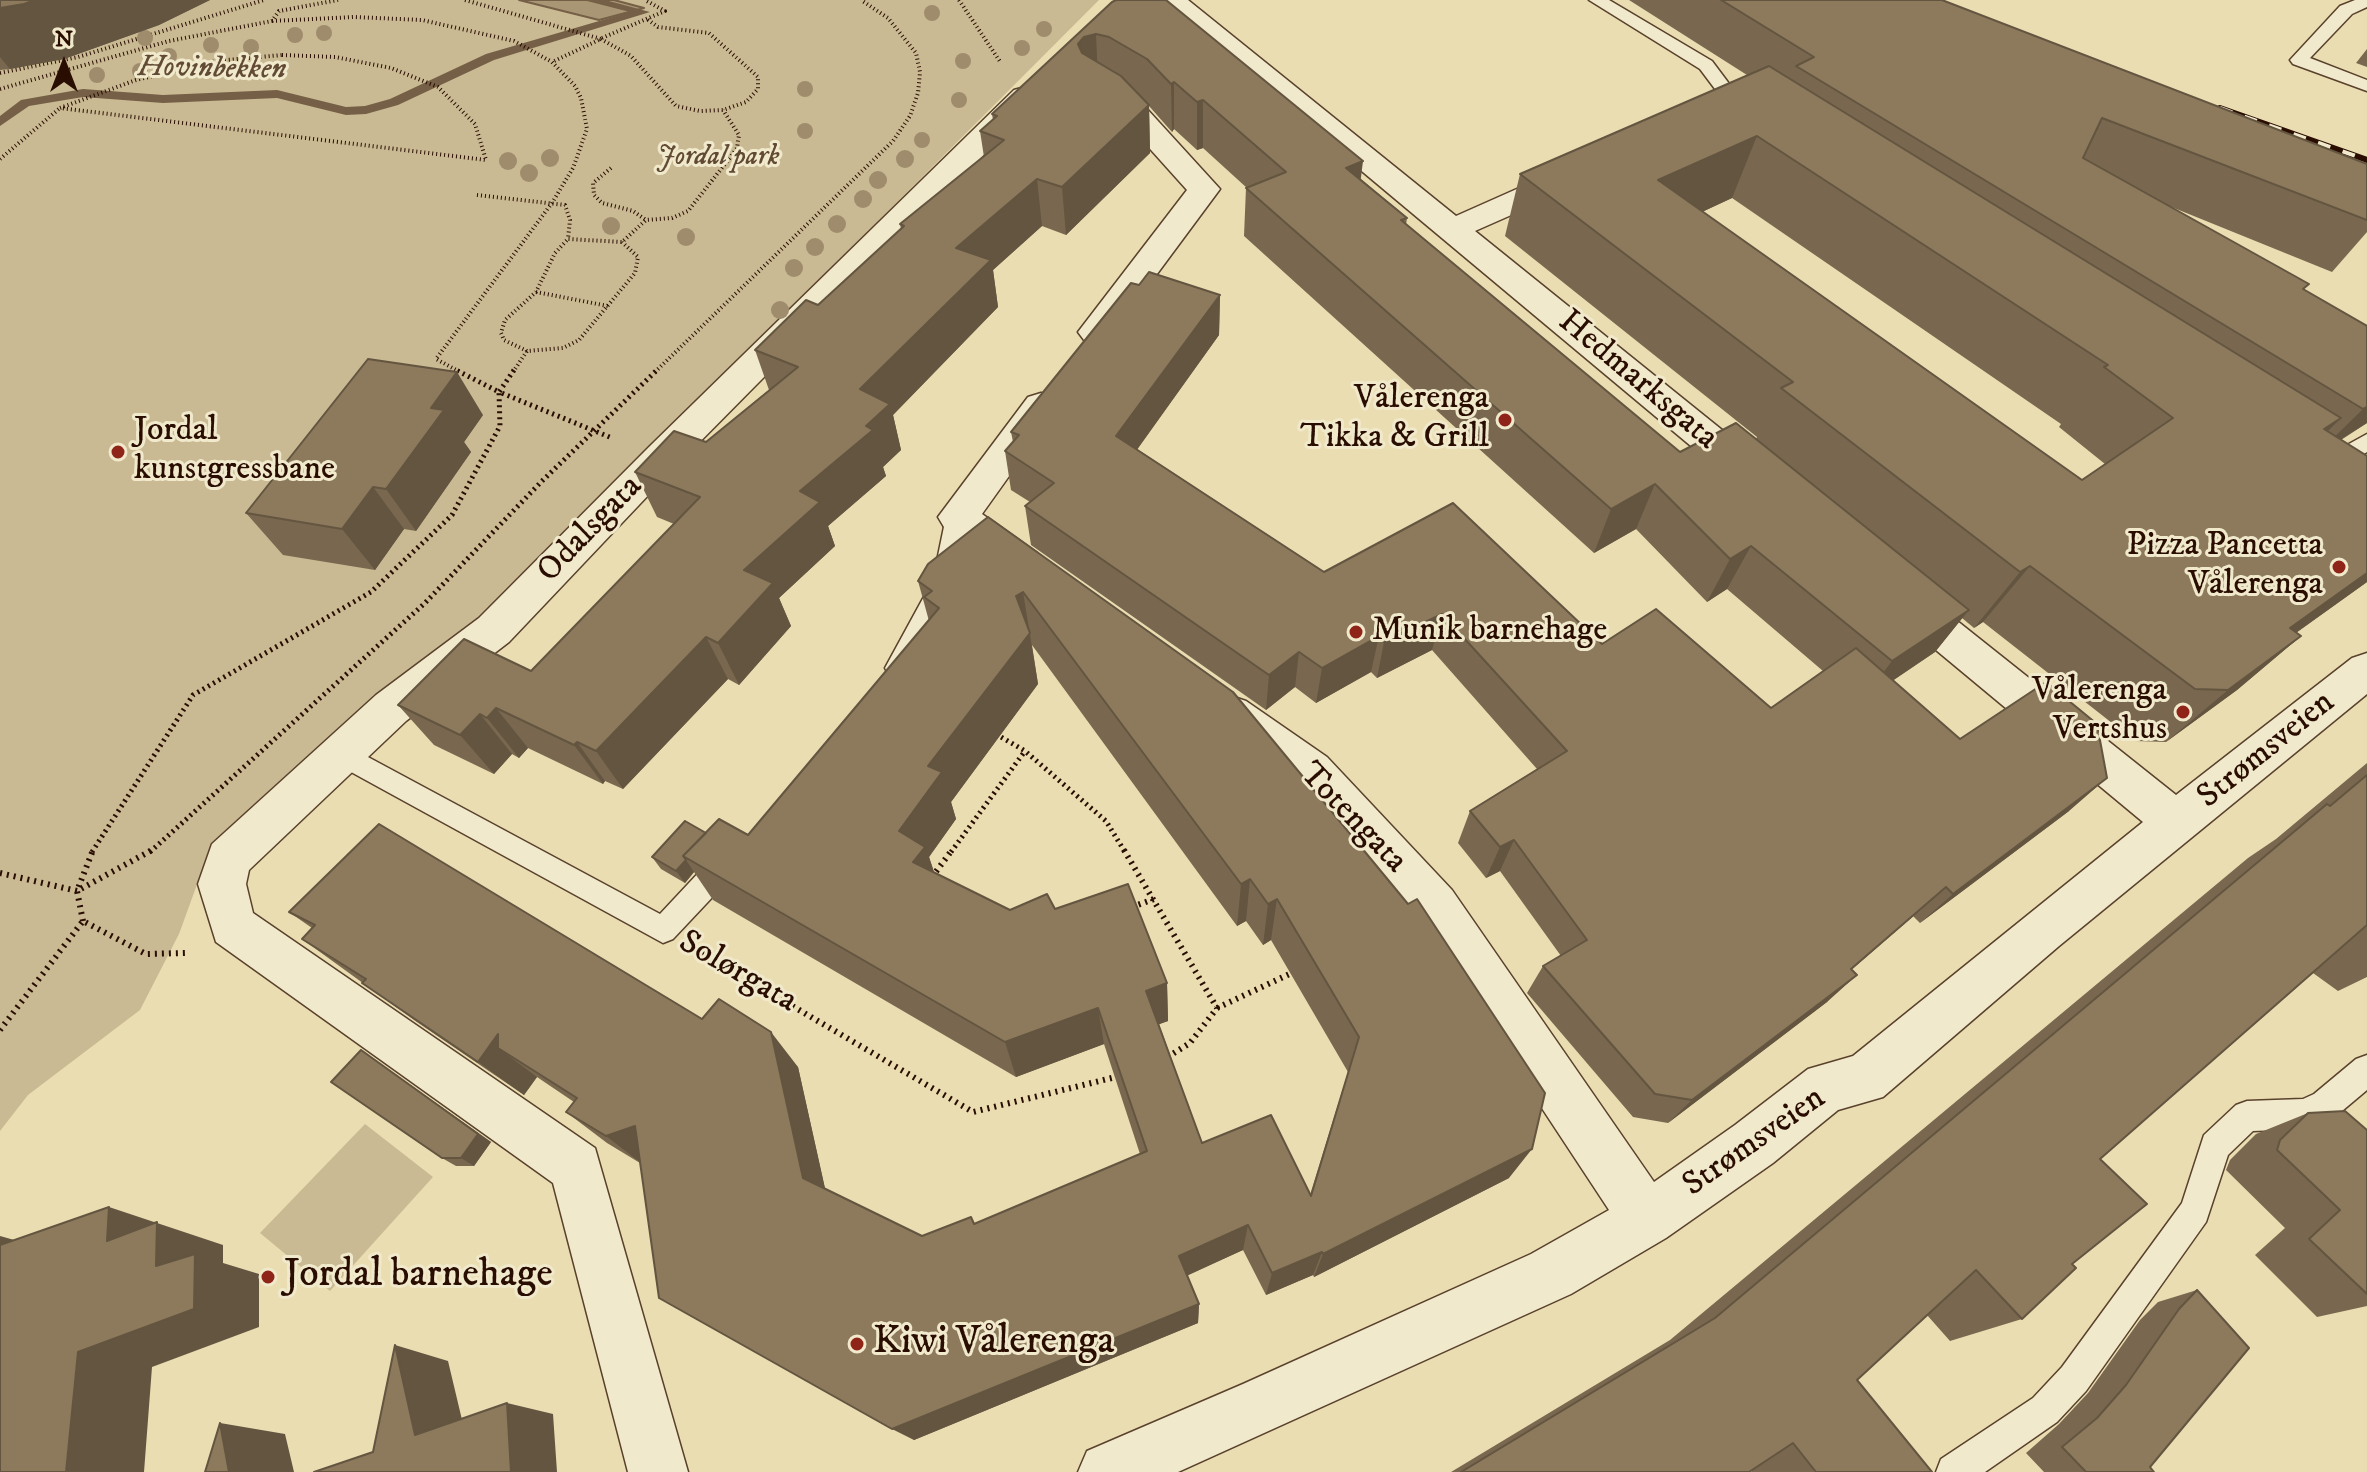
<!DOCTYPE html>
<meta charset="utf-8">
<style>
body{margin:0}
#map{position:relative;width:2367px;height:1472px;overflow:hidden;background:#eaddb1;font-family:"IM FELL DW Pica",serif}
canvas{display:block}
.north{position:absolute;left:24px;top:24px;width:80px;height:80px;-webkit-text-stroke:6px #f1e9cc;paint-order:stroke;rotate:0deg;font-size:22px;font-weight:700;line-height:32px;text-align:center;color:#290d00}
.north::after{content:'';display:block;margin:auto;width:28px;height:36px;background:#290d00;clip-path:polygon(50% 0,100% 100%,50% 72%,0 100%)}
</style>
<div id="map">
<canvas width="2367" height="1472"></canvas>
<div class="north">N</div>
</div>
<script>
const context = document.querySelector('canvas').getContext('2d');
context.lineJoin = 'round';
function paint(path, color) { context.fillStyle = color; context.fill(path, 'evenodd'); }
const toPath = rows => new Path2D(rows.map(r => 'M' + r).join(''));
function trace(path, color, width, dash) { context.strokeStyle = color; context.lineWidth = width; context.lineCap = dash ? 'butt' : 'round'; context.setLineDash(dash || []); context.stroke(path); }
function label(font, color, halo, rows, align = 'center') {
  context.font = font + ' "IM FELL DW Pica",serif'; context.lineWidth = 6; context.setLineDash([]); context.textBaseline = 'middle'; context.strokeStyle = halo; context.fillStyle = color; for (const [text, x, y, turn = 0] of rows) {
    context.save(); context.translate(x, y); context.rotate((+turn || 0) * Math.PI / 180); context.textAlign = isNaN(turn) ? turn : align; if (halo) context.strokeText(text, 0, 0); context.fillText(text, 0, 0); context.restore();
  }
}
const green = toPath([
 [0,0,1099,0,474,626,226,834,207,857,179,934,140,1010,28,1095,0,1131],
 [365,1124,433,1177,330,1291,260,1233]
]);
const water = toPath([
 [519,0,614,0,644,8,599,20,519,0]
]);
const stream = toPath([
 [583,0,605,0,650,12,494,60,398,105,366,114,346,115,277,98,163,103,83,97,29,106,0,126,0,116,21,100,83,89,163,95,277,90,346,107,365,106,390,99,486,54,630,12,583,0]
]);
const pathFar2 = toPath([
 [465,0,601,39,552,62],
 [959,0,1001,63],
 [272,21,354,17,422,20,514,41,552,62,575,86,581,98,587,129,573,168,552,203,436,359,460,372],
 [602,38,665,11,645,0],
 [601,39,631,56,676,106,700,111,723,110,746,102,758,89,758,77,709,33,658,27,647,19],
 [282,55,335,57,391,68,438,87,475,124,486,160,60,108,136,80,216,61,282,55],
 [0,73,78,57,264,0],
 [0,89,169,41,272,21,279,11,338,0],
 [0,159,60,108],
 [611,168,593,183,594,195,602,203,633,211,646,220],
 [477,195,565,205,570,220,568,239,622,242,646,220,672,218,688,211,729,159,737,148,739,135,723,110],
 [536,292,608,306],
 [527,351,504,340,501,333,505,320,536,292,555,253,568,239],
 [513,372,527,351,563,348,579,340,635,273,638,257,622,242],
 [655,372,893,141,910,116,918,93,920,72,916,53,888,18,861,0]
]);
const pathFar1 = toPath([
 [514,370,499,392,612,438],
 [996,734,1025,751,1106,821,1125,852],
 [92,852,193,695,371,592,452,515,500,426,499,392,456,370],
 [150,852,425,603,541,482,657,370],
 [951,852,1025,751]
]);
const path = toPath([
 [1124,850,1217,1008,1190,1043,1166,1058],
 [0,873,77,891,152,850],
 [932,877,952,850],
 [1132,907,1154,899],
 [83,921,77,891,93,850],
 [702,953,973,1112,1120,1076],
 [1217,1008,1296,971],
 [0,1030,83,921,146,954,185,953]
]);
const lane = toPath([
 [1589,0,1609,0,1712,61,1745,105,1742,109,1730,109,1700,69,1589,0],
 [2355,0,2367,0,2367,7,2352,14,2310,58,2367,80,2367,91,2293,64,2290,60,2340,6,2355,0],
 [2367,434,2367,452,2334,473,2318,473,2315,467,2318,461,2367,434],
 [958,508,966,511,970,517,957,580,907,675,898,678,889,675,885,668,933,580,946,517,950,511,958,508],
 [340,742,660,914,717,853,727,850,737,853,741,862,737,871,673,939,663,943,331,761,327,753,331,745,340,742],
 [2367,1055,2367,1090,2336,1116,2303,1129,2253,1131,2228,1155,2206,1222,2086,1391,2057,1422,1985,1472,1936,1472,1941,1459,2033,1398,2062,1367,2182,1203,2204,1135,2236,1105,2247,1101,2303,1099,2314,1094,2356,1059,2367,1055]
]);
const street = toPath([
 [1157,0,1188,0,1456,216,1555,172,1566,169,1577,172,1582,179,1577,186,1475,231,1768,467,1773,477,1768,487,1754,491,1740,487,1157,0],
 [1101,86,1147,109,1220,189,1108,340,1096,344,1084,340,1078,332,1187,190,1125,121,1090,101,1086,95,1090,89,1101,86],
 [1025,87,1036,90,1040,96,1036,102,675,467,509,642,406,721,249,870,246,884,253,913,595,1148,688,1472,628,1472,553,1183,216,942,198,884,212,844,376,695,479,618,649,447,1014,90,1025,87],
 [1041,393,1054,397,1059,406,982,514,1037,553,1043,564,1037,575,1023,579,1009,575,944,527,938,517,1028,397,1041,393],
 [1903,584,1917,589,2176,795,2352,658,2367,653,2367,694,2059,946,1883,1097,1838,1110,1773,1163,1666,1238,1571,1294,1178,1472,1078,1472,1087,1451,1243,1384,1531,1254,1609,1210,1418,920,1295,785,1216,727,1209,714,1216,701,1231,696,1246,701,1327,757,1452,890,1654,1182,1735,1125,1808,1069,1853,1056,2143,822,1889,611,1883,600,1889,589,1903,584]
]);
const rail = toPath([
 [2220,108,2367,160]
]);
const trees = [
 [932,13,8],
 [1044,29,8],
 [324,33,8],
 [295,35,8],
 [145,38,8],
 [211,45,8],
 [251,47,8],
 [1022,48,8],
 [169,56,8],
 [963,61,8],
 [140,71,8],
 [97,75,8],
 [805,89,8],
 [959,100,8],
 [805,131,8],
 [922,140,8],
 [550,158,9],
 [905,159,9],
 [508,161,9],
 [529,173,9],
 [878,180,9],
 [863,199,9],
 [837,224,9],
 [611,226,9],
 [686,237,9],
 [815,247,9],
 [794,268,9],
 [780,310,9]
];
const wall = toPath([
 [0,0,210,0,159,25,64,59,10,69,0,70],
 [1629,0,1942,0,2367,164,2367,232,2332,272,2169,206,2305,290,2367,326,2367,423,2341,440,2367,456,2367,582,2296,633,2301,636,2237,690,2166,742,2135,741,1983,622,1974,628,1962,618,1935,652,1893,680,1960,739,2069,811,1920,923,1913,916,1851,970,1827,1002,1668,1123,1633,1117,1527,993,1543,966,1561,956,1500,871,1486,878,1458,843,1470,811,1537,769,1432,650,1377,678,1371,672,1316,703,1295,687,1266,710,1031,545,1025,506,1030,502,1011,490,1005,451,1013,442,1011,432,1139,285,1220,295,1219,335,1137,449,1324,572,1602,644,1771,708,1823,671,1727,589,1707,602,1636,529,1594,553,1244,236,1246,188,1247,188,1203,148,1197,150,1174,129,1172,132,1149,106,1150,153,1066,235,1042,226,993,270,998,307,893,415,901,450,883,467,886,476,828,526,835,546,779,598,791,626,739,685,728,679,623,789,605,781,603,784,528,748,519,758,512,754,494,774,434,745,398,705,531,671,674,524,657,517,635,472,706,442,769,390,755,350,818,305,901,229,900,224,984,157,980,131,993,120,992,114,1112,2,1361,179,1407,218,1406,225,1680,452,1756,439,1757,437,1505,236,1520,174,1747,75],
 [1732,198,2061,424,2059,427,2105,464,2082,480,1702,212],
 [2367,49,2367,67,2356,63],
 [483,415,464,442,471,452,416,531,404,529,375,570,283,555,246,513],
 [988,517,1509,1178,1314,1277,1313,1275,1266,1295,1243,1250,1187,1275,1199,1304,1198,1323,914,1440,640,1163,607,1143,566,1112,574,1102,537,1077,524,1095,414,1020,302,939,312,928,289,912,702,1019,798,1067,825,1189,922,1236,971,1217,975,1224,1140,1154,1104,1044,1016,1077,713,900,694,872,685,883,661,869,652,857,706,833,748,835,929,621,918,581],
 [1032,645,1237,926,1246,921,1263,945,1271,940,1348,1072,1310,1195,1202,1143,1159,1024,1168,1021,1167,983,1055,909,1010,910,934,872,929,857,956,819,951,802,1038,684],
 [2367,763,2367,977,2338,991,2313,973,2100,1159,2072,1264,2022,1319,1950,1341,1927,1315,1857,1380,1932,1472,1752,1472,1751,1471,1749,1472,1451,1472,1670,1340,2248,858,2276,839],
 [361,1050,491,1142,474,1166,456,1166,442,1158],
 [2308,1113,2367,1130,2367,1306,2317,1317,2255,1255,2285,1228,2226,1170,2230,1160,2256,1134],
 [2197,1290,2150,1467,2154,1472,2044,1472,2026,1453,2059,1424,2088,1393,2140,1320,2158,1302]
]);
const shadedWall = toPath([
 [35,0,210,0,159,25,64,59,10,69,0,57,0,8],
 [1096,34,1098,81,1087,84,1078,44,1084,37],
 [1174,82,1174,129,1172,132,1171,84],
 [1203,100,1203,148,1197,150,1197,102],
 [1149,105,1150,153,1066,235,1062,187],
 [1757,136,1732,198,1637,242,1658,180],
 [1363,161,1357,209,1346,168],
 [1037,179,1042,226,993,270,998,307,893,415,901,450,883,467,886,476,828,526,835,546,779,598,791,626,739,685,718,643,744,570,800,491,860,389,956,248],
 [1220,295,1219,335,1119,475,1116,436],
 [457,372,483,415,464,442,471,452,416,531,386,489,431,408],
 [2367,407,2367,423,2316,455,2363,409],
 [2341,418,2282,477,2324,429],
 [1655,484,1636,529,1594,553,1611,509],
 [373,487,404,529,375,570,342,529],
 [1751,546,1727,589,1707,602,1730,559],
 [2030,566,1983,622,1974,628,2020,572],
 [2367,573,2367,582,2227,682,2290,628],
 [1023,592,1038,684,951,802,956,819,929,857,940,890,929,905,899,831,928,766,1016,596],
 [1969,610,1935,652,1860,703,1892,661],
 [1442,614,1432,650,1377,678,1384,642],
 [1379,636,1371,672,1316,703,1322,668],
 [2301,636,2237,690,2166,742,2228,690],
 [706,637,728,679,623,789,596,751],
 [1299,652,1295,687,1266,710,1269,675],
 [496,708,528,748,519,758,487,718],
 [480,714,512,754,494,774,460,735],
 [577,742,605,781,603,784,574,745],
 [2107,778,2069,811,1920,923,1953,894],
 [1514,840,1500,871,1486,878,1500,847],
 [686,860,694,872,685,883,676,871],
 [1250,879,1246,921,1237,926,1241,884],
 [1946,887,1913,916,1821,996,1851,969],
 [1277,899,1271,940,1263,945,1268,904],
 [1857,975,1827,1002,1668,1123,1692,1100],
 [1167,983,1168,1021,1149,1028,1146,991],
 [1098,1008,1104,1044,1016,1077,1005,1042],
 [771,1032,798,1067,829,1206,803,1178],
 [498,1034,498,1048,537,1077,524,1095,478,1062],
 [361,1050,491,1142,474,1166,461,1158],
 [635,1126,645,1166,606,1136],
 [1532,1149,1509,1178,1314,1277,1323,1254],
 [109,1207,223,1245,223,1263,259,1274,259,1327,152,1367,144,1472,66,1472,78,1352,156,1266,107,1241],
 [1248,1225,1243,1250,1180,1279,1179,1256],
 [0,1236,68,1255,0,1250],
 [1322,1252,1313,1275,1266,1295,1272,1273],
 [1199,1304,1198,1323,914,1440,892,1429],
 [395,1345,448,1361,468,1445,415,1435],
 [507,1403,553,1414,557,1472,511,1472],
 [220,1423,285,1434,294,1472,229,1472]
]);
const building = toPath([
 [0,0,35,0,24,4,0,8,0,0],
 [1116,0,1166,0,1363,161,1346,168,1407,218,1401,220,1680,452,1736,423,1969,610,1892,661,1751,546,1730,559,1655,484,1611,509,1246,188,1286,172,1203,100,1197,102,1174,82,1171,84,1147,59,1109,37,1096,34,1084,37,1078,44,1082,53,1121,76,1149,105,1062,187,1037,179,956,248,991,260,860,389,890,404,866,426,873,430,800,491,820,502,744,570,773,583,718,643,706,637,596,751,577,742,574,745,496,708,487,718,480,714,460,735,398,705,464,639,531,671,700,497,635,472,674,431,706,442,798,367,755,350,806,300,818,305,904,226,900,224,1004,140,980,131,997,116,992,114,1112,2,1116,0],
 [1721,0,1942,0,2367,164,2367,220,2102,118,2083,158,2309,284,2303,289,2367,326,2367,407,2363,409,1796,66,1814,57,1721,0],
 [1769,66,2341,418,2324,429,2367,456,2367,573,2290,628,2301,636,2228,690,2195,689,2030,566,2020,572,1781,388,1793,382,1520,174,1769,66],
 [1757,136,2108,365,2104,367,2173,418,2082,480,1658,180,1757,136],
 [1149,272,1220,295,1116,436,1324,572,1453,503,1602,644,1656,609,1771,708,1856,648,1960,739,2046,682,2097,724,2107,778,1953,894,1946,887,1851,969,1857,975,1692,1100,1655,1094,1543,966,1587,940,1514,840,1500,847,1470,811,1567,751,1442,614,1384,642,1379,636,1322,668,1299,652,1269,675,1025,506,1054,483,1005,451,1019,435,1011,432,1131,283,1139,285,1149,272],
 [368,359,457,372,431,408,444,410,386,489,373,487,342,529,246,513,368,359],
 [988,517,1233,692,1408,904,1417,899,1545,1093,1532,1149,1323,1254,1322,1252,1272,1273,1248,1225,1179,1256,1199,1304,892,1429,659,1298,635,1126,606,1136,566,1112,577,1098,498,1048,498,1034,478,1062,362,983,366,979,302,939,315,925,289,912,379,824,702,1019,719,999,771,1032,803,1178,922,1236,971,1217,974,1224,1147,1151,1098,1008,1005,1042,683,856,719,819,748,835,939,608,924,597,932,591,918,581,928,564,988,517],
 [1023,592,1241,884,1250,879,1268,904,1277,899,1359,1037,1311,1196,1271,1115,1202,1143,1146,991,1167,983,1128,884,1055,909,1047,894,1010,910,913,862,925,847,899,831,942,772,928,766,1030,633,1016,596,1023,592],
 [2367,775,2367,925,2100,1159,2147,1204,2072,1264,2076,1268,2022,1319,1976,1270,1857,1380,1932,1472,1816,1472,1793,1443,1749,1472,1461,1472,1715,1318,2327,804,2330,806,2367,775],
 [685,821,706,833,683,856,686,860,676,871,652,857,685,821],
 [361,1050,478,1134,461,1158,442,1158,331,1082,361,1050],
 [2345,1111,2367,1130,2367,1294,2309,1239,2340,1210,2277,1150,2280,1140,2308,1113,2345,1111],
 [109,1207,107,1241,157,1222,156,1266,195,1254,194,1309,78,1352,66,1472,0,1472,0,1245,109,1207],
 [2197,1290,2249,1348,2150,1467,2154,1472,2086,1472,2062,1447,2097,1418,2126,1385,2179,1309,2197,1290],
 [395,1345,415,1435,507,1403,511,1472,314,1472,373,1452,395,1345],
 [220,1423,229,1472,205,1472,220,1423]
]);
const markers = [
 [1505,420,8,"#8f2418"],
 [118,452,8,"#8f2418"],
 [2339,567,8,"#8f2418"],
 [1356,632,8,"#8f2418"],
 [2183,712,8,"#8f2418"],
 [268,1277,8,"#8f2418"],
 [857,1344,8,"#8f2418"]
];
const farParknames = [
 ["Jordal park",718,158]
];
const farWaternames = [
 ["Hovinbekken",212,70,1]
];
const streetNames = [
 ["Hedmarksgata",1637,381,40],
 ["Odalsgata",591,530,-46],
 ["Strømsveien",2267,751,-39],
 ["Totengata",1352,819,46],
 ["Solørgata",737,973,30],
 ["Strømsveien",1755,1143,-35]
];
const poiNames = [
 ["Vålerenga",1489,400],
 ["Tikka & Grill",1489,439],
 ["Jordal",134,432,"left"],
 ["kunstgressbane",134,471,"left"],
 ["Pizza Pancetta",2323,547],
 ["Vålerenga",2323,586],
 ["Munik barnehage",1372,632,"left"],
 ["Vålerenga",2167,692],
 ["Vertshus",2167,731]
];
const nearPoinames = [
 ["Jordal barnehage",284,1277],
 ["Kiwi Vålerenga",873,1344]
];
paint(green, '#c9ba93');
paint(water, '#a89675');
trace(water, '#755f46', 2);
paint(stream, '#755f46');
trace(lane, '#59412c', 3);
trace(street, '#59412c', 3);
trace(pathFar2, '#290d00', 4, [1, 3]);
trace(pathFar1, '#290d00', 5, [2, 4]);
trace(path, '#290d00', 6, [2, 5]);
paint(lane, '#f1e9cc');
paint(street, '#f1e9cc');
trace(rail, '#290d00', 6);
trace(rail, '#f1e9cc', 4, [13]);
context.fillStyle = '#9f8c6c';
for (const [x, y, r] of trees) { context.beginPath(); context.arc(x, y, r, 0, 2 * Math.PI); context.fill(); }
paint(wall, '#79684f');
paint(shadedWall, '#635540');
paint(building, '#8d795c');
trace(building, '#635540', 2);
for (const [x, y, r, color] of markers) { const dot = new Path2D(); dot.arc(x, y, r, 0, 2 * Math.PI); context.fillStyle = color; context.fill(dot); trace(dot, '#f1e9cc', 3); }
label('italic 28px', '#614a33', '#f1e9cc', farParknames);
label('italic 30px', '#624b35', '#f1e9cc', farWaternames);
label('34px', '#290d00', '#f1e9cc', streetNames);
label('34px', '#290d00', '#f1e9cc', poiNames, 'right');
label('40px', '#290d00', '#f1e9cc', nearPoinames, 'left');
</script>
